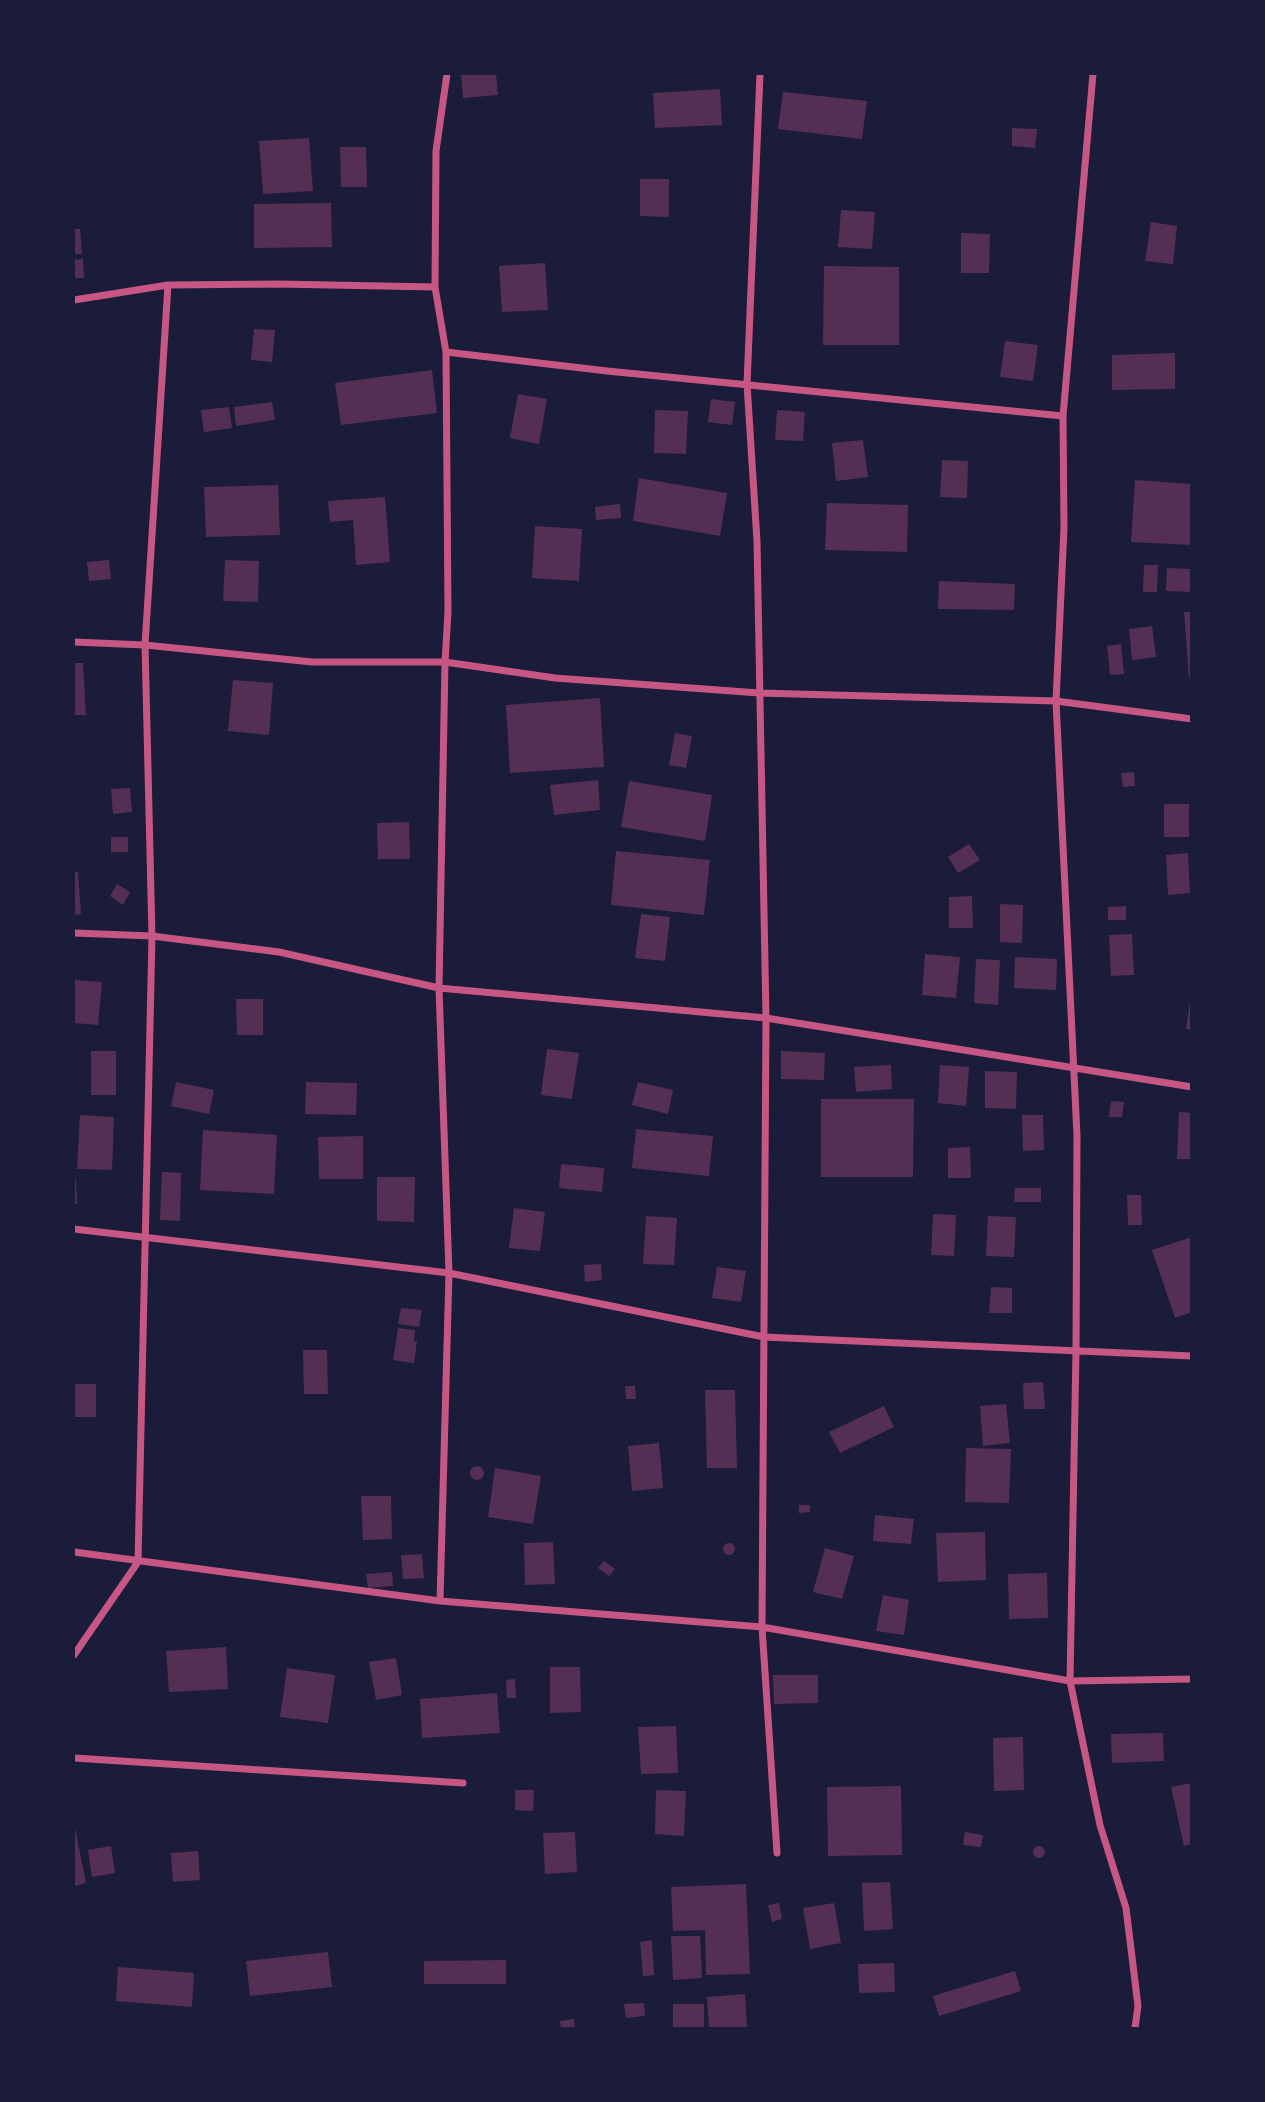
<!DOCTYPE html>
<style>
body{margin:0}
#map{position:relative;width:1265px;height:2102px;overflow:hidden;background:#1b1b3a;font-family:"Alegreya Sans",sans-serif}
canvas{display:block}
.frame{position:absolute;inset:0;border:75px solid #1b1b3a;pointer-events:none}
</style>
<div id="map">
<canvas width="1265" height="2102"></canvas>
<div class="frame"></div>
</div>
<script>
const context = document.querySelector('canvas').getContext('2d');
context.lineJoin = 'round';
function paint(path, color) { context.fillStyle = color; context.fill(path, 'evenodd'); }
const toPath = rows => new Path2D(rows.map(r => 'M' + r).join(''));
function trace(path, color, width, dash) { context.strokeStyle = color; context.lineWidth = width; context.lineCap = dash ? 'butt' : 'round'; context.setLineDash(dash || []); context.stroke(path); }
const building = toPath([
 [461,74,496,74,498,95,463,98],
 [720,89,722,125,655,128,653,93],
 [783,92,867,101,862,139,778,129],
 [1012,128,1037,129,1035,148,1012,146],
 [309,138,313,191,263,194,259,141],
 [340,147,366,147,367,187,341,187],
 [640,179,669,179,669,217,640,216],
 [331,203,332,247,254,248,254,204],
 [841,210,875,212,872,249,838,247],
 [1151,222,1177,226,1173,264,1145,261],
 [74,229,80,229,82,254,74,254],
 [961,233,990,234,989,273,961,273],
 [83,259,84,278,74,278,74,260],
 [545,263,548,310,502,312,499,266],
 [824,266,899,267,899,345,823,345],
 [254,329,275,330,272,362,251,360],
 [1005,341,1038,345,1033,381,1000,377],
 [1175,353,1175,389,1112,390,1112,355],
 [432,370,437,413,341,425,335,383],
 [518,394,547,399,539,444,510,438],
 [711,399,735,402,732,425,708,422],
 [272,402,275,420,236,426,234,407],
 [229,407,232,428,204,432,201,410],
 [655,410,688,411,686,454,654,453],
 [777,410,805,412,803,441,775,440],
 [863,440,868,477,836,481,832,443],
 [942,460,968,461,967,498,940,497],
 [639,478,727,493,720,536,633,521],
 [1135,480,1192,484,1192,545,1131,542],
 [278,485,280,535,206,537,204,487],
 [385,497,390,562,356,565,353,520,330,522,328,501],
 [827,503,908,505,907,552,825,550],
 [620,504,621,518,596,520,595,507],
 [535,526,582,529,579,581,532,578],
 [109,560,111,579,89,581,87,562],
 [225,560,259,561,258,602,223,601],
 [1144,565,1158,565,1157,592,1143,592],
 [1167,568,1192,569,1192,592,1166,591],
 [939,581,1015,584,1014,610,938,609],
 [1184,612,1192,612,1192,678,1189,678],
 [1152,626,1156,657,1132,660,1129,629],
 [1121,644,1124,674,1110,675,1107,646],
 [74,663,83,663,86,715,74,715],
 [233,680,273,683,269,735,228,731],
 [600,698,604,767,510,773,506,705],
 [675,733,692,736,686,768,669,765],
 [1134,772,1135,786,1123,787,1121,773],
 [598,780,600,810,554,815,550,785],
 [629,781,712,795,705,841,621,827],
 [130,788,132,812,113,814,111,789],
 [1164,804,1189,804,1189,837,1164,837],
 [409,822,410,859,378,859,377,823],
 [111,837,128,837,128,852,111,852],
 [969,844,980,860,958,873,948,857],
 [616,851,710,860,704,915,611,905],
 [1188,853,1190,893,1168,895,1166,855],
 [74,872,78,872,81,914,74,915],
 [117,884,130,892,123,905,110,896],
 [972,896,973,928,949,928,949,897],
 [1000,904,1023,905,1022,943,1000,942],
 [1126,906,1126,920,1108,920,1108,907],
 [641,914,670,917,665,961,635,958],
 [1132,934,1134,975,1111,976,1109,935],
 [925,954,960,957,956,998,922,995],
 [1015,957,1057,959,1056,990,1014,988],
 [976,959,1000,960,998,1005,974,1003],
 [74,980,102,982,98,1025,74,1023],
 [236,999,263,999,263,1035,237,1035],
 [1190,1001,1192,1001,1192,1030,1186,1029],
 [547,1049,579,1053,572,1099,541,1095],
 [91,1051,116,1051,116,1095,91,1095],
 [781,1051,825,1053,824,1080,781,1079],
 [891,1065,892,1089,856,1092,854,1067],
 [940,1065,969,1067,966,1106,938,1103],
 [985,1071,1017,1072,1016,1109,985,1108],
 [176,1082,214,1090,209,1114,171,1106],
 [306,1082,357,1083,356,1115,305,1114],
 [638,1082,673,1090,668,1114,632,1105],
 [821,1099,914,1099,913,1177,821,1177],
 [1111,1101,1124,1102,1122,1117,1109,1117],
 [1179,1112,1192,1113,1192,1159,1177,1159],
 [80,1115,114,1117,112,1170,77,1169],
 [1022,1115,1043,1115,1044,1150,1023,1151],
 [636,1129,713,1136,709,1176,632,1168],
 [203,1130,277,1135,274,1194,200,1190],
 [363,1136,363,1179,319,1179,318,1137],
 [970,1147,971,1178,948,1178,948,1148],
 [561,1164,604,1168,602,1192,559,1188],
 [162,1172,181,1173,180,1221,160,1220],
 [377,1177,415,1177,414,1222,377,1221],
 [74,1179,76,1179,77,1204,74,1204],
 [1015,1188,1041,1188,1041,1202,1014,1202],
 [1127,1195,1141,1195,1142,1225,1128,1225],
 [514,1208,545,1212,540,1251,509,1248],
 [933,1214,956,1215,954,1256,931,1255],
 [646,1216,677,1218,674,1265,643,1264],
 [988,1216,1016,1217,1014,1257,986,1256],
 [1192,1237,1192,1312,1175,1318,1152,1250],
 [601,1264,602,1280,585,1282,584,1265],
 [717,1267,746,1271,741,1302,712,1298],
 [991,1287,1012,1288,1012,1313,989,1313],
 [401,1308,422,1310,419,1327,398,1324],
 [398,1328,415,1330,414,1342,417,1341,414,1363,393,1360],
 [303,1350,327,1350,328,1394,304,1394],
 [1043,1382,1045,1409,1024,1409,1023,1383],
 [75,1384,96,1384,96,1417,74,1417],
 [625,1386,635,1386,636,1399,626,1399],
 [705,1390,735,1390,737,1468,707,1468],
 [1006,1404,1010,1443,983,1446,980,1406],
 [884,1406,894,1427,840,1453,829,1432],
 [659,1443,663,1488,632,1491,628,1446],
 [966,1448,1011,1449,1009,1503,965,1502],
 '470 1473a7 7 0 1 1 14 0a7 7 0 1 1-14 0Z',
 [495,1468,541,1476,533,1524,488,1517],
 [361,1496,391,1496,392,1539,363,1540],
 [799,1505,810,1505,810,1512,799,1513],
 [875,1515,914,1519,911,1544,873,1541],
 [985,1532,986,1580,938,1582,936,1533],
 [553,1542,555,1584,525,1585,524,1543],
 '723 1549a6 6 0 1 1 12 0a6 6 0 1 1-12 0Z',
 [825,1548,854,1556,842,1599,813,1592],
 [422,1554,424,1578,403,1579,401,1555],
 [604,1561,615,1569,609,1576,598,1568],
 [392,1572,393,1586,368,1588,366,1574],
 [1047,1573,1048,1618,1009,1619,1008,1574],
 [883,1595,909,1600,904,1635,876,1631],
 [226,1647,228,1689,169,1692,166,1651],
 [396,1658,402,1695,376,1700,369,1662],
 [550,1667,580,1667,581,1712,550,1713],
 [287,1668,335,1675,328,1723,280,1717],
 [773,1675,818,1675,818,1703,774,1704],
 [515,1679,516,1698,507,1698,506,1680],
 [497,1693,500,1733,422,1738,420,1699],
 [676,1726,678,1773,641,1774,638,1727],
 [1163,1733,1164,1761,1112,1763,1111,1734],
 [1023,1737,1024,1790,994,1791,993,1738],
 [1192,1783,1192,1844,1184,1846,1171,1787],
 [901,1786,902,1855,828,1856,827,1787],
 [515,1790,534,1790,533,1811,515,1810],
 [656,1790,686,1791,684,1836,655,1834],
 [74,1823,86,1883,74,1886],
 [575,1832,577,1872,545,1874,543,1833],
 [965,1832,983,1835,981,1847,963,1845],
 [111,1846,115,1873,92,1877,88,1850],
 '1033 1852a6 6 0 1 1 12 0a6 6 0 1 1-12 0Z',
 [198,1851,200,1880,173,1882,171,1853],
 [890,1882,893,1929,864,1931,862,1883],
 [746,1884,750,1974,706,1975,705,1930,673,1931,671,1887],
 [779,1903,782,1919,772,1922,768,1905],
 [834,1903,841,1943,810,1949,803,1908],
 [671,1936,700,1936,702,1978,673,1980],
 [652,1940,654,1975,643,1976,640,1942],
 [328,1952,332,1987,250,1996,246,1961],
 [506,1960,506,1984,424,1984,424,1961],
 [894,1963,895,1992,859,1993,858,1964],
 [118,1967,194,1973,192,2007,116,2001],
 [1015,1971,1021,1991,939,2016,933,1996],
 [745,1994,747,2028,709,2028,707,1997],
 [644,2003,645,2016,626,2018,624,2004],
 [673,2004,704,2004,704,2028,673,2028],
 [574,2019,575,2028,561,2028,560,2021]
]);
const minor = toPath([
 [760,74,747,384,757,541,766,1018,762,1627,777,1853],
 [1093,74,1063,416,1064,528,1056,701,1077,1136,1076,1351,1070,1681,1100,1825,1126,1908,1138,2006,1135,2028],
 [74,300,168,285,279,284,435,287],
 [446,352,607,371,1063,416],
 [74,642,145,645,312,662,445,662,555,678,759,693,1056,701,1192,719],
 [74,933,152,936,279,952,439,988,766,1018,1192,1087],
 [74,1229,449,1273,764,1337,1192,1356],
 [74,1552,440,1601,762,1627,1070,1681,1192,1679],
 [440,1601,449,1273,439,988,445,662,448,612,446,352,435,287,436,151,447,74],
 [74,1655,138,1562,152,936,145,645,168,285],
 [74,1758,463,1783]
]);
paint(building, '#542f53');
trace(minor, '#c65784', 7);
</script>
